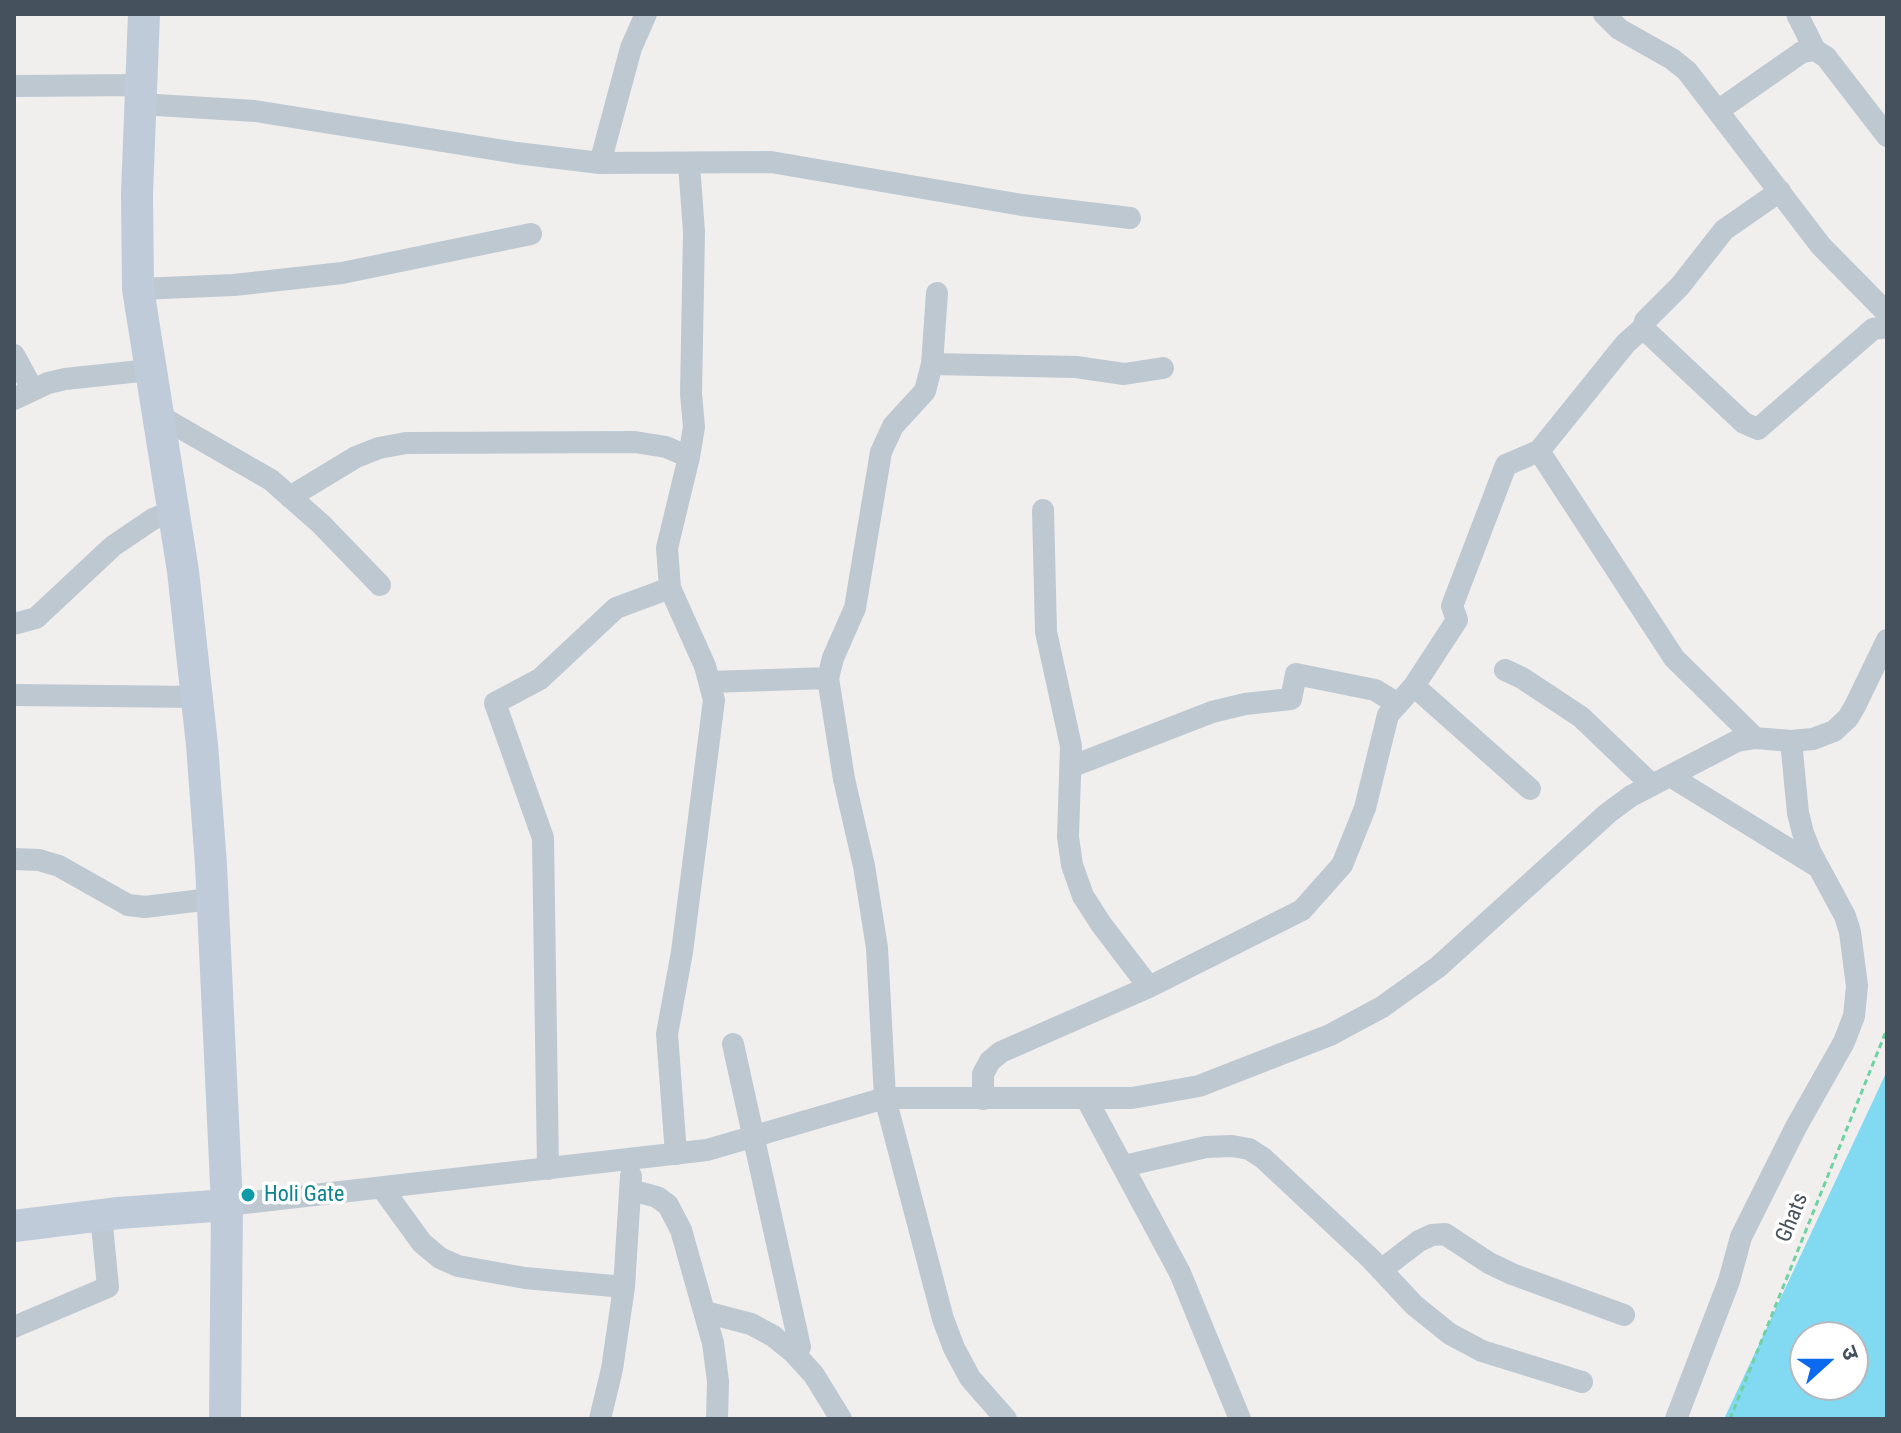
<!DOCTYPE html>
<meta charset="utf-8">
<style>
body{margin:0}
#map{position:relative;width:1901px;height:1433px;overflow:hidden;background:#f1eeee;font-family:"Roboto Condensed","Noto Sans Devanagari",sans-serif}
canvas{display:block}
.frame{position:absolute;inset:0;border:16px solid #45515d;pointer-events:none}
.north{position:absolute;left:1789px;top:1321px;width:80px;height:80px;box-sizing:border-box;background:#fff;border:2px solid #b5b9be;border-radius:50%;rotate:69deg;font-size:22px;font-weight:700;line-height:32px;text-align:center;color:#45515d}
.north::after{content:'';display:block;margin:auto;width:28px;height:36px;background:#0b6aed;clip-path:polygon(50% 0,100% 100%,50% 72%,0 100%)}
</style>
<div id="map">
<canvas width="1901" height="1433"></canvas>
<div class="frame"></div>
<div class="north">उ</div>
</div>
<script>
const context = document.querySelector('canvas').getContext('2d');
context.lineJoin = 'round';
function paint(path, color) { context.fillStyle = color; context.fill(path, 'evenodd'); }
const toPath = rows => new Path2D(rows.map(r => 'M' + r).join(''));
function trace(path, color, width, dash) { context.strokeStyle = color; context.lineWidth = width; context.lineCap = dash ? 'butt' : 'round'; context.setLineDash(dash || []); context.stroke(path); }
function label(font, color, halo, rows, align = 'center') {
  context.font = font + ' "Roboto Condensed",sans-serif'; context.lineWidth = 7; context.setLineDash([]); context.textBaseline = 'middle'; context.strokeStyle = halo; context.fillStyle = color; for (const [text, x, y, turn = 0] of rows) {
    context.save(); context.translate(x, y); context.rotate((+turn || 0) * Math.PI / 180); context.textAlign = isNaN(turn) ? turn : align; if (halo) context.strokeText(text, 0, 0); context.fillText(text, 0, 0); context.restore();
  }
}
const water = toPath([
 [1887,1071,1887,1419,1724,1419],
 [1805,1337,1853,1337,1853,1385,1805,1385]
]);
const path = toPath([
 [1730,1419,1887,1029]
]);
const street = toPath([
 [1604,14,1619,29,1672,59,1687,71,1821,246,1887,313],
 [1797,14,1815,50],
 [14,86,141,85],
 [140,104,255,111,517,153,600,163,771,162,1022,205,1130,218],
 [1719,110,1802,52,1815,50,1826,57,1887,136],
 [600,163,631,48,646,14],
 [138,289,234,285,342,273,531,234],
 [937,293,932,364,925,391,893,426,881,452,855,608,833,658,828,678,844,779,864,866,877,948,885,1098,943,1319,954,1348,970,1378,1006,1419],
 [1643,328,1744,423,1758,429,1873,329,1887,327],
 [14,355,33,390],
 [932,364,1076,367,1124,374,1163,368],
 [14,399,48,383,65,379,150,370],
 [158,415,271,480,321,524,380,585],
 [1539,451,1674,658,1755,738],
 [290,497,356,457,379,448,406,443,635,442,666,447,689,457],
 [1043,510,1046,632,1071,746,1068,837,1072,865,1083,896,1101,924,1149,987],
 [14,624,36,618,113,546,153,519,173,511],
 [1505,670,1522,678,1581,717,1652,785],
 [711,682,828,678],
 [1414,686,1457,620,1452,606,1506,465,1539,451,1626,343,1643,328,1645,321,1680,286,1724,230,1780,191],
 [14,695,197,697],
 [1073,766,1212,712,1245,704,1291,699,1296,674,1375,690,1398,704],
 [1670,776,1818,867],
 [14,859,39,860,59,866,128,905,145,907,210,899],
 [733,1044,800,1347],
 [1086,1098,1180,1273,1240,1419],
 [983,1099,983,1074,990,1061,1001,1052,1149,987,1302,910,1342,865,1365,808,1388,715,1414,686,1530,789],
 [676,1154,667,1034,682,952,714,700,705,666,670,588,667,548,689,457,694,427,691,394,694,232,689,164],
 [1124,1166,1206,1147,1232,1146,1249,1149,1263,1158,1370,1258,1414,1305,1450,1334,1482,1351,1582,1382],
 [548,1169,543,838,495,703,540,679,616,608,670,588],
 [382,1188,422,1243,440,1258,458,1266,525,1278,624,1287],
 [631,1190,657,1197,668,1205,681,1230,713,1343,718,1381,717,1419],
 [227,1205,707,1150,885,1098,1132,1098,1199,1086,1330,1035,1382,1007,1438,967,1608,813,1631,796,1737,741,1755,738,1791,741,1813,739,1834,731,1848,718,1855,706,1887,640],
 [1381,1270,1419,1241,1432,1235,1445,1234,1489,1263,1512,1274,1624,1315],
 [705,1312,751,1324,773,1336,794,1353,814,1375,841,1419],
 [14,1327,108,1287,101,1215],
 [600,1419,612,1369,624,1287,631,1176],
 [1676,1419,1729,1281,1741,1237,1796,1127,1844,1042,1854,1016,1857,986,1850,932,1845,916,1811,853,1803,833,1798,813,1791,741]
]);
const secondary = toPath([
 [144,14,137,193,138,289,183,571,202,745,211,865,227,1205,225,1419],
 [14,1226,119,1213,227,1205]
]);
const markers = [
 [248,1195,8,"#0f9aa8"]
];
const cultureNames = [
 ["Holi Gate",264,1195]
];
const streetNames = [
 ["Ghats",1793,1218,-68]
];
paint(water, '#82d9f2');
trace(path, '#6ed3a3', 3, [6, 4]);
trace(street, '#bdc8d1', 22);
trace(secondary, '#bfcbd9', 32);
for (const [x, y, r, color] of markers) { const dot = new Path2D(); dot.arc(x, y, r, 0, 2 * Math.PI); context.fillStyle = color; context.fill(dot); trace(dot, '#fff', 3); }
label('22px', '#0d838f', '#fff', cultureNames, 'left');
label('22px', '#45515d', '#fff', streetNames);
</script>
